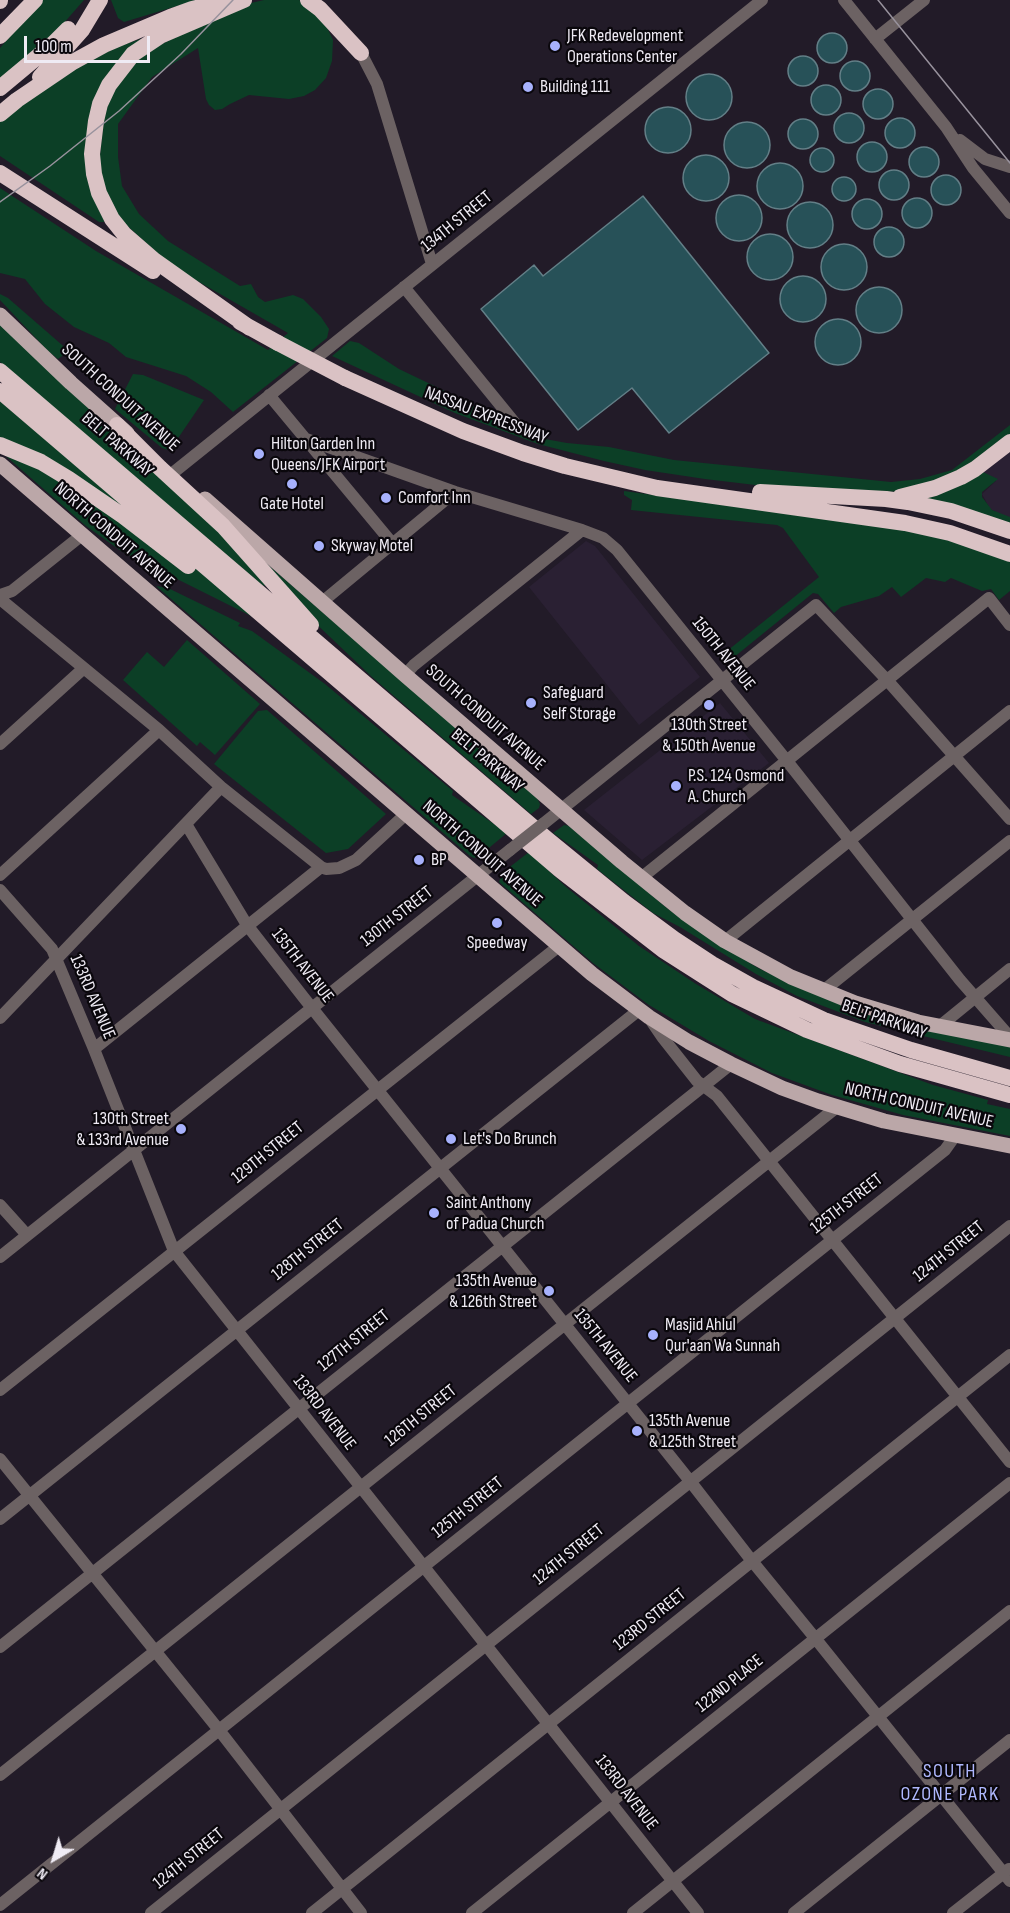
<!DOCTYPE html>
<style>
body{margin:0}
#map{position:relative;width:1010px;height:1913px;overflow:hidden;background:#221b28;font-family:"Sofia Sans Condensed",sans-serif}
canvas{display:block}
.north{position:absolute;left:24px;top:1829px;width:60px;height:60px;-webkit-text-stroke:4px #0a070c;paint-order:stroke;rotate:218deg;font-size:16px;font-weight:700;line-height:24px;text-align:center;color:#efebf4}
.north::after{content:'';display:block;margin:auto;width:21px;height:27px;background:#efebf4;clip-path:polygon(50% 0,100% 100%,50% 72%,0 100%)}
.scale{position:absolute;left:24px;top:36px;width:126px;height:27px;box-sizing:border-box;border:3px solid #efebf4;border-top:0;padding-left:8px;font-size:18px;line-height:21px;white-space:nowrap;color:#efebf4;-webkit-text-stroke:4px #0a070c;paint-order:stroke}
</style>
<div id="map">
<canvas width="1010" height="1913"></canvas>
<div class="north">N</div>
<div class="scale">100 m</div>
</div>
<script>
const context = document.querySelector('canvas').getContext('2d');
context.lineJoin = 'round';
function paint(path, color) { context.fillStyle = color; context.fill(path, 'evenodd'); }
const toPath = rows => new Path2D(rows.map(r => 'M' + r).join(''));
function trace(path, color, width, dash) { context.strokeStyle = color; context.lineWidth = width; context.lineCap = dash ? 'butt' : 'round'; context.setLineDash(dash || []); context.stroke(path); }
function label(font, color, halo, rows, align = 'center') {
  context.font = font + ' "Sofia Sans Condensed",sans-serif'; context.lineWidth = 4.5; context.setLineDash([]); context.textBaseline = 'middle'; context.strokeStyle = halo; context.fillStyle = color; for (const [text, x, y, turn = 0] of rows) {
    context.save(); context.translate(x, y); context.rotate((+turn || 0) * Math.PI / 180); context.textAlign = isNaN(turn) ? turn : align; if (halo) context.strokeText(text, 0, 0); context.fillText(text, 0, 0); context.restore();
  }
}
const built = toPath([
 [1010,448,1010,520,990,509,982,494,996,481,980,471],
 [586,541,595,546,700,677,639,725,529,587],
 [720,703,769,763,642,860,584,810]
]);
const green = toPath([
 [42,0,84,0,49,40,0,80,0,48],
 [111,0,197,0,124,22,118,18],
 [264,0,299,0,310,6,323,19,333,40,332,61,326,78,315,90,304,96,289,99,249,95,230,104,222,109,215,110,209,105,206,99,198,48,152,77,118,124,118,157,122,186,139,214,168,241,240,286,251,284,258,297,265,302,293,295,303,299,321,317,329,329,327,338,233,412,211,392,186,376,126,357,109,343,74,327,45,304,25,279,0,273,0,188,96,251,268,350,288,333,173,267,114,214,98,174,106,100,140,55,238,6],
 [150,36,91,119,104,222,99,222,0,156,0,111,116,47],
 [0,294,8,298,69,351,58,359,48,351,0,300],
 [0,323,218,528,266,586,262,585,0,362],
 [350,341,359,343,399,369,447,392,464,404,481,408,483,414,523,435,567,443,609,447,674,460,891,482,920,479,952,470,1010,425,1010,434,984,455,948,477,899,491,878,493,772,487,705,479,645,470,604,461,538,444,455,413,332,356],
 [133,374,143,375,204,400,172,447,168,450,162,448,115,409],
 [0,401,255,618,121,551,86,526,0,451],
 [983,472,998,479,982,492,982,497,992,510,1010,517,1010,523,913,496],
 [624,491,899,528,967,544,1010,562,1010,591,999,600,991,589,982,591,951,578,945,582,926,578,901,597,892,587,879,596,841,607,834,613,818,594,813,593,728,662,722,655,819,577,783,528,777,525,631,510,632,500,624,495],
 [259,557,537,798,540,804,539,808,531,814,372,677,308,616],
 [156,586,168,588,240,623,238,626,252,631,325,684,453,791,452,795,507,833,478,857,474,858,470,856],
 [187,640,260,704,215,755,200,742,197,746,123,680,147,652,164,667],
 [267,710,386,814,348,849,326,853,214,764,258,711],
 [564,825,569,826,668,909,709,938,758,968,799,987,1010,1045,1010,1057,865,1022,797,996,756,974,680,927,653,913,597,869,598,865,553,833],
 [529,852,566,887,639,946,696,984,755,1019,933,1085,988,1100,987,1104,1010,1109,1010,1136,903,1115,832,1095,772,1073,709,1041,649,1005,593,963,499,882,502,873]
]);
const water = toPath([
 '817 48a15 15 0 1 1 30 0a15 15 0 1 1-30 0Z',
 '788 71a15 15 0 1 1 30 0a15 15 0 1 1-30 0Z',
 '840 76a15 15 0 1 1 30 0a15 15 0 1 1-30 0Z',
 '686 97a23 23 0 1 1 46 0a23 23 0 1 1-46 0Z',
 '811 100a15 15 0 1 1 30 0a15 15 0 1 1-30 0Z',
 '863 104a15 15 0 1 1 30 0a15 15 0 1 1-30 0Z',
 '645 130a23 23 0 1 1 46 0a23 23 0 1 1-46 0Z',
 '834 128a15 15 0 1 1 30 0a15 15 0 1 1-30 0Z',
 '885 133a15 15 0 1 1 30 0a15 15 0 1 1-30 0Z',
 '788 134a15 15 0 1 1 30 0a15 15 0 1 1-30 0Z',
 '724 145a23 23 0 1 1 46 0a23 23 0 1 1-46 0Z',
 '857 157a15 15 0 1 1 30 0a15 15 0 1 1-30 0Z',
 '909 162a15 15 0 1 1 30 0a15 15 0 1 1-30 0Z',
 '810 160a12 12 0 1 1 24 0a12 12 0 1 1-24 0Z',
 '683 178a23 23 0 1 1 46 0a23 23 0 1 1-46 0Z',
 '757 186a23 23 0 1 1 46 0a23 23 0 1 1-46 0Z',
 '879 185a15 15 0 1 1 30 0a15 15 0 1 1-30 0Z',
 '931 190a15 15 0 1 1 30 0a15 15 0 1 1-30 0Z',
 '832 189a12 12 0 1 1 24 0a12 12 0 1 1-24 0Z',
 '716 218a23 23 0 1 1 46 0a23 23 0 1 1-46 0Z',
 [643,196,769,353,669,433,632,388,578,430,481,309,534,265,543,276,643,196],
 '902 213a15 15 0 1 1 30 0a15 15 0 1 1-30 0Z',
 '852 214a15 15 0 1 1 30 0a15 15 0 1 1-30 0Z',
 '787 225a23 23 0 1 1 46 0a23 23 0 1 1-46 0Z',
 '874 242a15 15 0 1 1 30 0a15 15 0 1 1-30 0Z',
 '747 257a23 23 0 1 1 46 0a23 23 0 1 1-46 0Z',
 '821 267a23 23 0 1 1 46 0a23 23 0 1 1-46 0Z',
 '780 299a23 23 0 1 1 46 0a23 23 0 1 1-46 0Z',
 '856 310a23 23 0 1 1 46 0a23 23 0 1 1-46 0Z',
 '815 342a23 23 0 1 1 46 0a23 23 0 1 1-46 0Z'
]);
const minor = toPath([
 [844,0,946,127,973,168,1010,213],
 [875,39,924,0],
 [361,53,377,84,432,264],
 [960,140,985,159,1010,167],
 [404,287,519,428],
 [269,395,392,543],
 [306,439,455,492,582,530,603,538,617,550,787,761,960,980,1010,1037],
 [174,472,762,0],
 [0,595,12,591,82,535],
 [0,599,159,730,221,787,321,867,326,869,339,868,356,860,406,814],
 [322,602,455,492],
 [405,675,414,665,582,530],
 [0,744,84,668],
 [186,824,247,925,304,998,690,1481,752,1561,815,1638,1010,1881],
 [543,824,816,605,887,680,1010,819],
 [0,875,159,730],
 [641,878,989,598,1010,625],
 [0,890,52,949,94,1049,174,1251,698,1913],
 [725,941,1010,711],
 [823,991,1010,841],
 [0,1018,221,787],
 [650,1019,663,1038,697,1081,717,1096,1010,1462],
 [940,1026,1010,969],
 [94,1049,321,867],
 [0,1205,27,1235],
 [0,1257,510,850],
 [0,1390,559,946],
 [0,1459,219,1730,361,1913],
 [0,1519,639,1010],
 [0,1647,731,1064],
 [0,1775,837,1107],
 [0,1905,945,1150,955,1136],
 [151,1913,1010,1226],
 [312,1913,1010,1355],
 [472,1913,1010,1483],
 [633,1913,1010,1611],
 [794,1913,1010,1740],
 [953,1913,1009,1869]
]);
const major = toPath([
 [0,315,71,383,127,433],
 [0,464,592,974,649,1017,689,1042,731,1064,782,1088,818,1101,884,1121,1010,1146],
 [205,499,405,675,622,862,685,913,725,941,791,977,855,1003,918,1022,1010,1040]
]);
const highway = toPath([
 [244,0,160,36,133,54,109,85,100,104,96,121,92,154,94,174,99,193,112,219,124,234,154,260,250,328],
 [308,0,320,9,361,53],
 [0,1,0,0],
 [0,36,35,0],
 [40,77,82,30,100,0],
 [0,88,54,43,68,29],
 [0,114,17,100,73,62,104,45,170,17,192,9,218,3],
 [0,173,153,271],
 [240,322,278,343],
 [0,371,547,839,624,902,674,939,712,964,753,987,824,1020,911,1050,1010,1078],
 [345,378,463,431,523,453,565,466,657,488,905,523,950,533,1010,554],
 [0,391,560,870,663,950,732,994,807,1030,900,1064,1010,1095],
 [117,425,160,468,223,526,311,625],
 [0,445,41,462,69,479,123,516,188,566],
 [760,492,886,499,908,502,951,511,1010,531],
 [900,497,935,488,961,477,975,469,1010,442]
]);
const tram = toPath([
 [878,0,1010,163],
 [0,202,50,166,119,111,181,54,233,0]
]);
const minorBridge = toPath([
 [510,850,543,824]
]);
const highwayBridge = toPath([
 [278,343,345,378]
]);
const markers = [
 [555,46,6,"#a7b1fc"],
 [528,87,6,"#a7b1fc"],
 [259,454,6,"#a7b1fc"],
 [292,484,6,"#a7b1fc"],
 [386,498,6,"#a7b1fc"],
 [319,546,6,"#a7b1fc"],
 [531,703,6,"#a7b1fc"],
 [709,705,6,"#a7b1fc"],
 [676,786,6,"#a7b1fc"],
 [419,860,6,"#a7b1fc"],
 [497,923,6,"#a7b1fc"],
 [181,1129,6,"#a7b1fc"],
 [451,1139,6,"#a7b1fc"],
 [434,1213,6,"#a7b1fc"],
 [549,1291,6,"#a7b1fc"],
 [653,1335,6,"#a7b1fc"],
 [637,1431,6,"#a7b1fc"]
];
const poiNames = [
 ["JFK Redevelopment",567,36],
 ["Operations Center",567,57],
 ["Building 111",540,87],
 ["Hilton Garden Inn",271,444],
 ["Queens/JFK Airport",271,465],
 ["Comfort Inn",398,498],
 ["Gate Hotel",292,504,"center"],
 ["Skyway Motel",331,546],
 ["Safeguard",543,693],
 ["Self Storage",543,714],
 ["130th Street",709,725,"center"],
 ["& 150th Avenue",709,746,"center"],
 ["P.S. 124 Osmond",688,776],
 ["A. Church",688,797],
 ["BP",431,860],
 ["Speedway",497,943,"center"],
 ["130th Street",169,1119,"right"],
 ["& 133rd Avenue",169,1140,"right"],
 ["Let's Do Brunch",463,1139],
 ["Saint Anthony",446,1203],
 ["of Padua Church",446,1224],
 ["135th Avenue",537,1281,"right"],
 ["& 126th Street",537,1302,"right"],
 ["Masjid Ahlul",665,1325],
 ["Qur'aan Wa Sunnah",665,1346],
 ["135th Avenue",649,1421],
 ["& 125th Street",649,1442]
];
const streetNames = [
 ["134TH STREET",457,222,-39],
 ["SOUTH CONDUIT AVENUE",120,398,42],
 ["NASSAU EXPRESSWAY",486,416,21],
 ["BELT PARKWAY",117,445,41],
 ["NORTH CONDUIT AVENUE",114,536,41],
 ["150TH AVENUE",723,654,51],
 ["SOUTH CONDUIT AVENUE",485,718,41],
 ["BELT PARKWAY",487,761,40],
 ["NORTH CONDUIT AVENUE",482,854,41],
 ["130TH STREET",397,917,-38],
 ["135TH AVENUE",302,966,52],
 ["133RD AVENUE",92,997,67],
 ["BELT PARKWAY",884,1020,19],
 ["NORTH CONDUIT AVENUE",919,1106,13],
 ["129TH STREET",268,1153,-39],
 ["125TH STREET",847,1204,-38],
 ["128TH STREET",308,1250,-39],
 ["124TH STREET",949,1252,-39],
 ["127TH STREET",354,1341,-39],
 ["135TH AVENUE",605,1346,51],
 ["133RD AVENUE",324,1413,52],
 ["126TH STREET",421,1416,-39],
 ["125TH STREET",468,1508,-39],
 ["124TH STREET",569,1555,-39],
 ["123RD STREET",650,1620,-39],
 ["122ND PLACE",730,1684,-39],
 ["133RD AVENUE",626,1793,52],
 ["124TH STREET",189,1859,-39]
];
const neighbourhoodNames = [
 ["SOUTH",950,1772],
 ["OZONE PARK",950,1795]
];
paint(built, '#2a2033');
paint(green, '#0c3f26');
paint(water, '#275158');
trace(water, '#637f87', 1.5);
trace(minor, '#6c6263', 12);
trace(major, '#bba7a8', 15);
trace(highway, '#dac2c4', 16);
trace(tram, '#98929d', 1.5);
trace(minorBridge, '#6c6263', 12);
trace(highwayBridge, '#dac2c4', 16);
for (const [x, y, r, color] of markers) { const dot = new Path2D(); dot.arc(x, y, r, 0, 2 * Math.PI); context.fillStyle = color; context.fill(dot); trace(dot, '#0a070c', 2); }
label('18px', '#efebf4', '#0a070c', poiNames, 'left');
label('18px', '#efebf4', '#0a070c', streetNames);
context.letterSpacing = '1.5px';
label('20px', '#afb8fe', '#0a070c', neighbourhoodNames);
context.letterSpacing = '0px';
</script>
